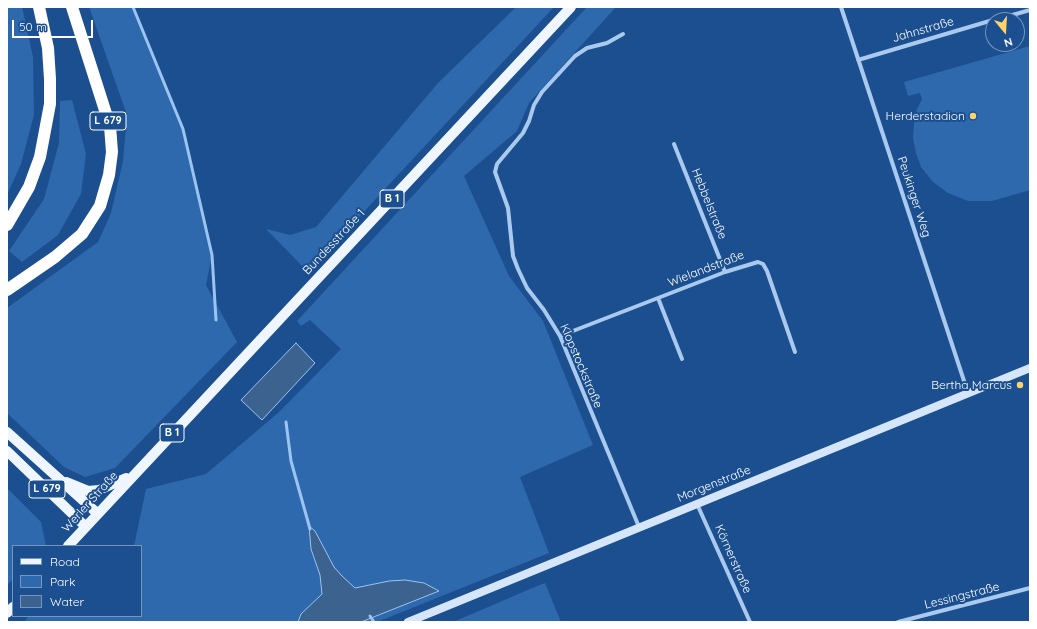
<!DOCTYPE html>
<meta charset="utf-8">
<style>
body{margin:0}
#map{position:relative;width:1037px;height:629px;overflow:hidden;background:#1b4f8f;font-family:Quicksand,sans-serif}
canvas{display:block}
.frame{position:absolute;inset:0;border:8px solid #fff;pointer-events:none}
.legend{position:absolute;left:12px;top:545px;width:130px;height:72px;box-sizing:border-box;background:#1b4f8f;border:1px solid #7695bc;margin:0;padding:5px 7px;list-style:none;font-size:12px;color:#fff}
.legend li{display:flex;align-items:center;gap:8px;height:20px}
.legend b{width:20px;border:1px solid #7695bc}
.north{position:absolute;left:985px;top:12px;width:40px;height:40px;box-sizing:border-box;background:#1b4f8f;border:1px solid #7695bc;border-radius:50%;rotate:162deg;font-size:11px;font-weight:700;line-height:16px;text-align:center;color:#fff}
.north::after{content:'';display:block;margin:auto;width:14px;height:18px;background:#ffd166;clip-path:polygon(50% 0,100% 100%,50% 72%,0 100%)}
.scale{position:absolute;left:12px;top:20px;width:81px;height:18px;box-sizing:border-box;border:2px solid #fff;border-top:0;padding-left:5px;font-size:12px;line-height:14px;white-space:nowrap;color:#fff;-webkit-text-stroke:3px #1b4f8f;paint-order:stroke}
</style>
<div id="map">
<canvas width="1037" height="629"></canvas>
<div class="frame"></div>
<ul class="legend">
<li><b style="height:5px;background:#f0f6ff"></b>Road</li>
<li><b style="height:11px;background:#2e69ad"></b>Park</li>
<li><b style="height:11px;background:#3c6290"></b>Water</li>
</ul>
<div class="north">N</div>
<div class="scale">50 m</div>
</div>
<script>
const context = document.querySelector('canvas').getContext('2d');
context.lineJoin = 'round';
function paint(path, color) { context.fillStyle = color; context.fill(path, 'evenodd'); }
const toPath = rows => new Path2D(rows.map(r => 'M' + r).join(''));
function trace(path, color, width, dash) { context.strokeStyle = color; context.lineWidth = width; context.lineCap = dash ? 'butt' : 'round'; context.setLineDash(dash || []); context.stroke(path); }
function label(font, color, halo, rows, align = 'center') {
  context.font = font + ' Quicksand,sans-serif'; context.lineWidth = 4; context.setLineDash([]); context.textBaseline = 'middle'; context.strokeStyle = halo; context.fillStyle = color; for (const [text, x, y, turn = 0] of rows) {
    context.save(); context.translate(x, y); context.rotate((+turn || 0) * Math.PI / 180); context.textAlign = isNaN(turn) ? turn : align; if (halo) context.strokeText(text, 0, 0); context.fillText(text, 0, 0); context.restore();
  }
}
const green = toPath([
 [7,7,22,7,33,57,34,115,21,164,7,195],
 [89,7,133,7,183,129,212,255,206,285,237,342,115,468,85,477,64,467,7,413,7,308,98,242,111,213,123,161,127,115],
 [516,7,554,7,308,272,266,229,290,235,316,227,438,83],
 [587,7,616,7,529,103,517,131,464,176,509,276,543,321,593,445,520,477,549,553,377,622,24,622,29,616,141,616,141,546,134,546,146,489,206,474,278,413,341,349,310,320,301,326,297,321],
 [1030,46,1030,190,992,201,968,201,948,193,933,182,921,167,916,153,913,138,914,123,917,109,922,99,920,93,908,96,904,82],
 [72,100,86,154,81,194,58,235,22,262,9,251,44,199,59,143,60,101],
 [7,488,41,522,46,546,13,546,13,579,7,585],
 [545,583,561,622,453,622,530,589]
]);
const water = toPath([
 [296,343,315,363,262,420,241,400,296,343],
 [309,526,315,531,334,567,342,576,355,588,389,581,405,580,424,583,439,591,361,622,298,622,301,614,322,594,320,575,311,549,309,526]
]);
const stream = toPath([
 [133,7,183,129,212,255,216,320],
 [286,422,291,461,310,529],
 [370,616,374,622]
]);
const street = toPath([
 [841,7,968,393],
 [995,20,1030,10],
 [623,34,607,43,587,48,575,56,542,92,534,105,529,121,523,133,497,164,495,172,508,208,513,256,518,269,527,288,544,310,560,336,639,527],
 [858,60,993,20],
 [674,144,725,272],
 [658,298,682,359],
 [560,336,725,272,758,262,763,264,767,271,795,352],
 [697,504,750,622],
 [898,622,1030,588]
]);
const secondary = toPath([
 [408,622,1030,368]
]);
const primary = toPath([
 [7,432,97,513],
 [7,451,86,527],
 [66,482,88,491,99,490,126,478],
 [68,546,571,7],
 [7,613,13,607]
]);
const highway = toPath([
 [7,225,29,187,40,157,50,104,50,79,48,48,39,7],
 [7,290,55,257,82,234,100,206,109,175,112,152,110,126,72,7]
]);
const markers = [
 [973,116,4,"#ffd166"],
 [1020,385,4,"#ffd166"]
];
const shields = [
 [108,121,36],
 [392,199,24],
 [172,433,24],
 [47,489,36]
];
const shieldNames = [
 ["L 679",108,121],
 ["B 1",392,199],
 ["B 1",172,433],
 ["L 679",47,489]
];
const streetNames = [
 ["Jahnstraße",923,30,-16],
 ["Peukinger Weg",914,197,72],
 ["Hebbelstraße",709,204,68],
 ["Bundesstraße 1",334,242,-47],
 ["Wielandstraße",706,269,-21],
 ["Klopstockstraße",581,366,67],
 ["Morgenstraße",714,484,-22],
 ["Werler Straße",90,502,-48],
 ["Körnerstraße",733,559,66],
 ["Lessingstraße",962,596,-14]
];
const poiNames = [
 ["Herderstadion",965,116],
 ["Bertha Marcus",1012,385]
];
paint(green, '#2e69ad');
paint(water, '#3c6290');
trace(water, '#9cc4f0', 1);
trace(stream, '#9cc4f0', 3);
trace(street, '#a9c9ee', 4);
trace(secondary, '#d6e6fa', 8);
trace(primary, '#f0f6ff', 10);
trace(highway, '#fff', 12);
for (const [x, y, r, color] of markers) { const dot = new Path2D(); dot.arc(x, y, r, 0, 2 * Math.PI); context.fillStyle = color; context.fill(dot); trace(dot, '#1b4f8f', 1.5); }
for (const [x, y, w] of shields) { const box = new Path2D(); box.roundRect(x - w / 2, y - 9, w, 18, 3); context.fillStyle = '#1b4f8f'; context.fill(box); trace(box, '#fff', 1); }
label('bold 11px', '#fff', null, shieldNames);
label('12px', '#fff', '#1b4f8f', streetNames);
label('12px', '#fff', '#1b4f8f', poiNames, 'right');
</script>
